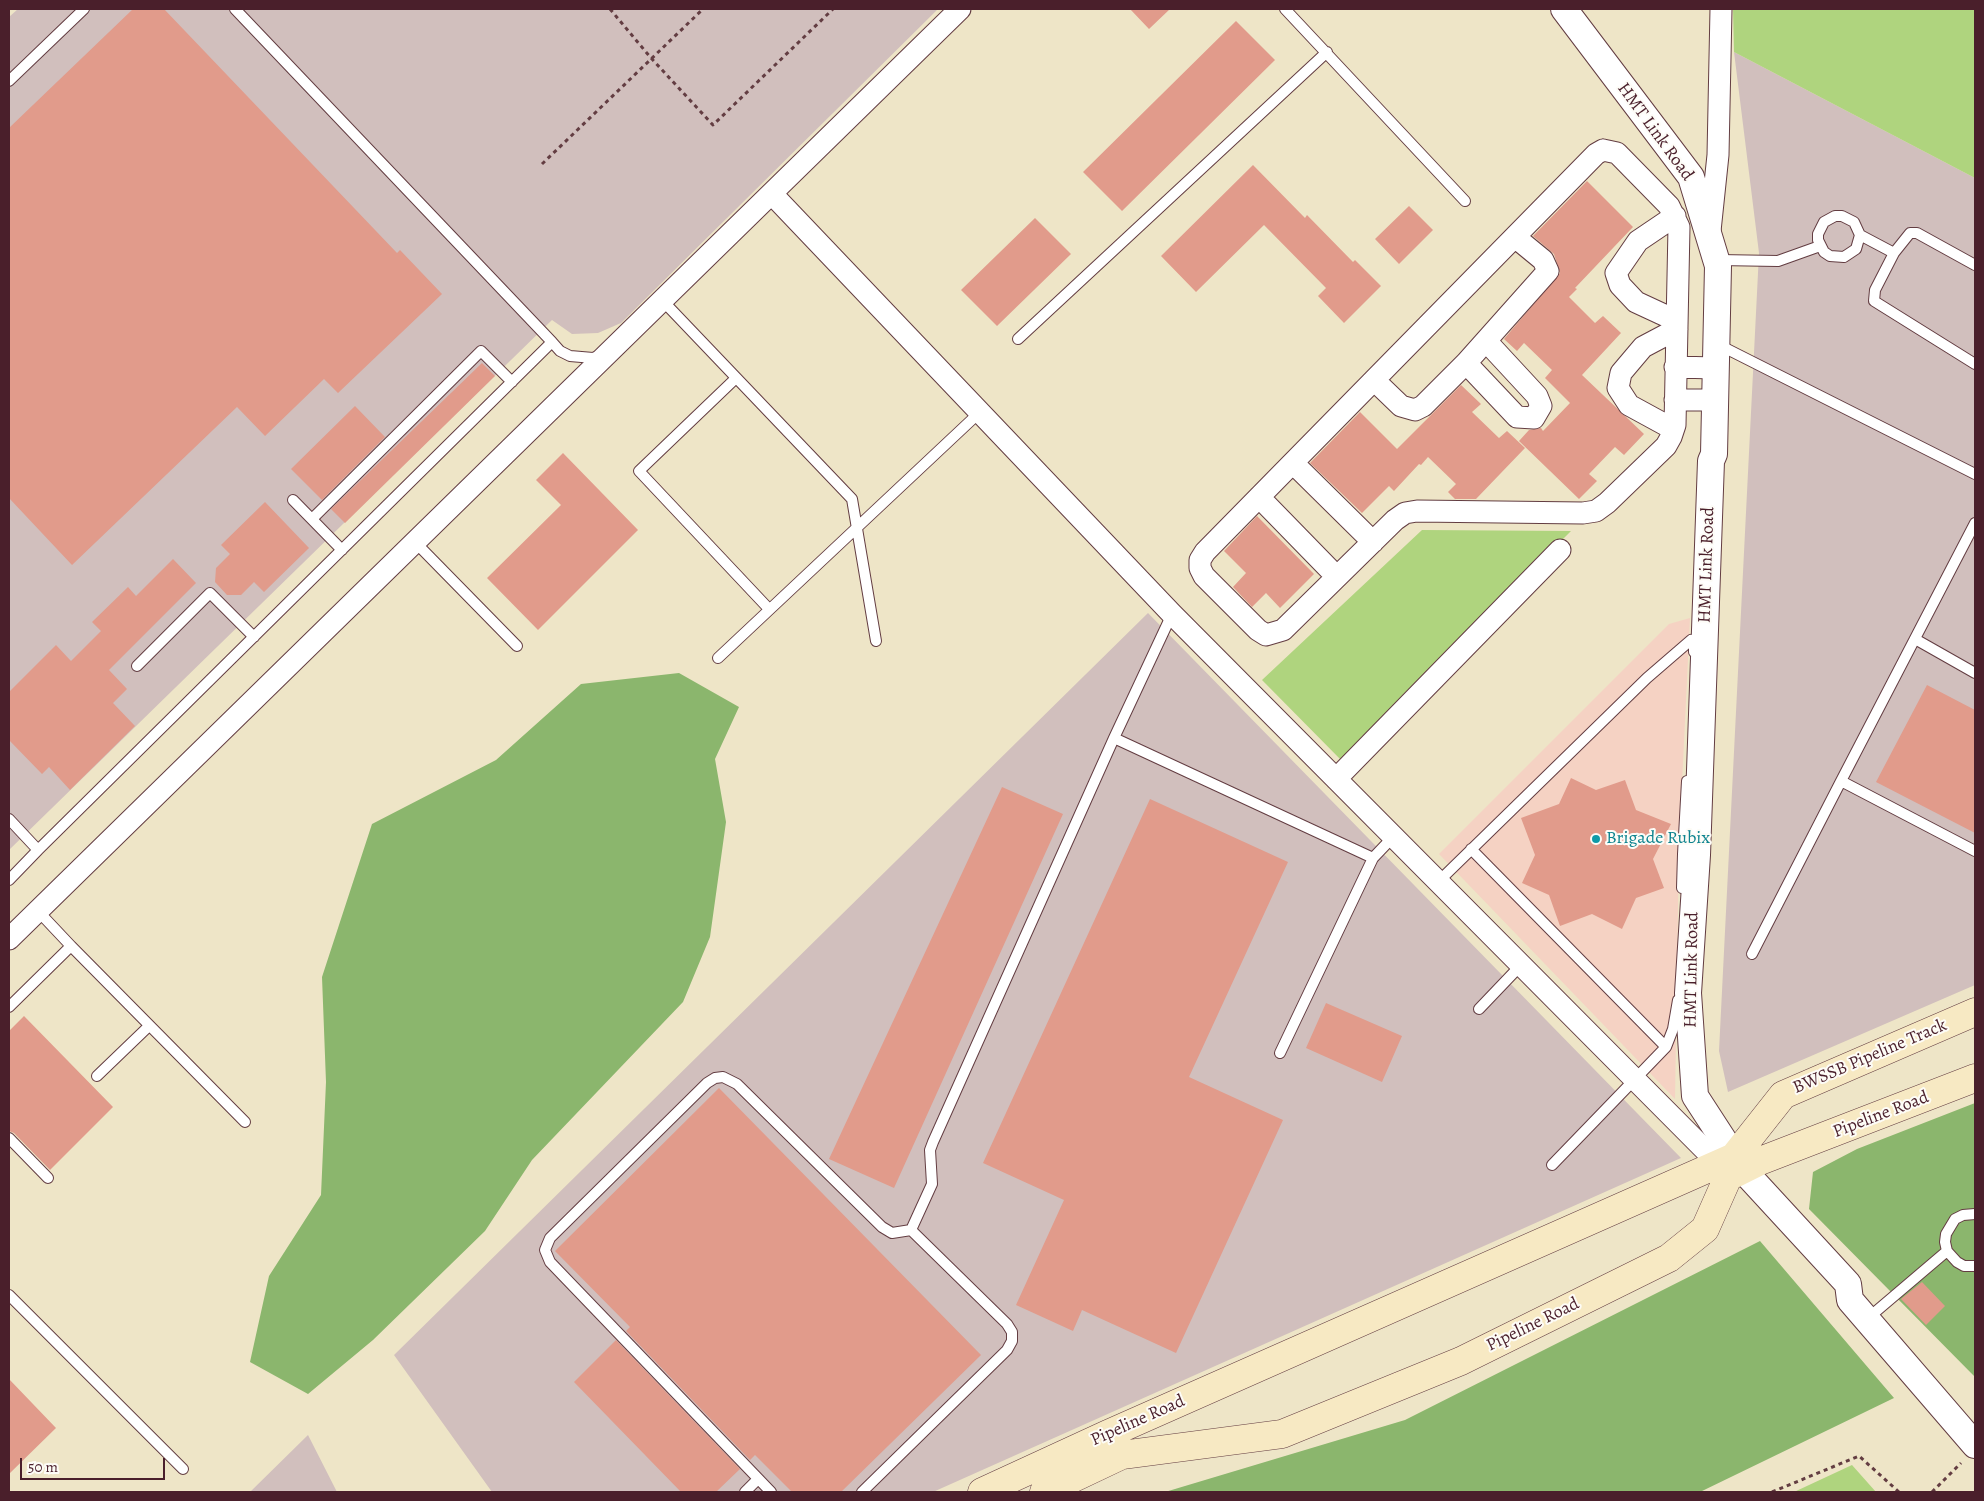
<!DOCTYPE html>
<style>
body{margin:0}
#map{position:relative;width:1984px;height:1501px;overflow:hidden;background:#eee5c7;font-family:Alegreya,serif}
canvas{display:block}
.frame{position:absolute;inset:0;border:10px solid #4a1f2b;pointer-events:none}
.scale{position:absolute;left:20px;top:1458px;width:145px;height:22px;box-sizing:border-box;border:2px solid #4a1f2b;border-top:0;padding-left:6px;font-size:15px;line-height:18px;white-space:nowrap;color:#4a1f2b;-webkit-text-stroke:4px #fdfcf7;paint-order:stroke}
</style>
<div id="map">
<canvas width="1984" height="1501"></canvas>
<div class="frame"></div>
<div class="scale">50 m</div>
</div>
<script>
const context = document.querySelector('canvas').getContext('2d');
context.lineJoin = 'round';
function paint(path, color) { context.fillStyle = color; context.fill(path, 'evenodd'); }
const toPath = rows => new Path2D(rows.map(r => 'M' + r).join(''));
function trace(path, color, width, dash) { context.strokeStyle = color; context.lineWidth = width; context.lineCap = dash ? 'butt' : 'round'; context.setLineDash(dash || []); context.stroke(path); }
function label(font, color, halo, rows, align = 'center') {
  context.font = font + ' Alegreya,serif'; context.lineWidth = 4; context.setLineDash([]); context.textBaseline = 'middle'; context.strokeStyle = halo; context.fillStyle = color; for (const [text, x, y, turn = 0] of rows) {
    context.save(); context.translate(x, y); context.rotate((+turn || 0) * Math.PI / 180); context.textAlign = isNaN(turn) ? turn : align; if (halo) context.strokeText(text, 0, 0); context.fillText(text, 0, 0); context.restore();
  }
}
const built = toPath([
 [1690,618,1679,844,1675,1099,1439,854,1669,624]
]);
const industrial = toPath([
 [18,9,938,9,621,323,598,333,572,334,552,320,9,850,9,17],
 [1734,52,1975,178,1975,985,1728,1092,1719,1051,1759,253],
 [1148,613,1681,1158,933,1492,492,1492,394,1355],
 [308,1435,337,1492,250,1492]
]);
const green = toPath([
 [1733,9,1975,9,1975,178,1734,52],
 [1422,530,1571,531,1342,761,1262,680],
 [1852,1465,1876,1492,1794,1492]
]);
const forest = toPath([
 [679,673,739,707,715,759,726,822,710,937,683,1002,532,1160,485,1231,373,1340,308,1394,250,1362,269,1276,321,1195,326,1082,322,977,372,824,496,760,581,684],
 [1975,1103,1975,1377,1809,1209,1813,1172,1857,1149],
 [1760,1241,1894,1398,1700,1492,1165,1492,1405,1420]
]);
const building = toPath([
 [133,9,164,9,397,253,400,250,442,294,338,393,324,379,265,436,237,407,72,565,9,498,9,128],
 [1130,9,1170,9,1149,29],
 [1236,21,1275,60,1122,211,1083,172],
 [1253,165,1305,218,1307,215,1353,262,1355,260,1381,286,1344,323,1318,296,1326,288,1264,225,1196,292,1161,256],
 [1587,181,1633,227,1575,288,1577,289,1569,297,1595,323,1603,316,1621,333,1582,375,1644,434,1624,455,1615,447,1589,474,1597,481,1579,499,1519,441,1529,430,1541,428,1543,431,1570,403,1545,378,1552,370,1524,343,1517,351,1504,339,1560,273,1554,254,1533,236],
 [1409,206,1433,230,1399,264,1375,239],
 [1035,218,1071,254,997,326,961,290],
 [482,363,495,376,345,523,331,509],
 [1461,385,1481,404,1472,412,1499,438,1507,431,1525,448,1476,499,1455,499,1448,492,1456,484,1428,457,1421,465,1419,464,1394,491,1389,486,1362,513,1310,463,1360,412,1397,449],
 [355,406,385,437,322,500,291,469],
 [563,453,638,530,538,630,487,578,561,505,536,480],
 [265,502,309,548,264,592,254,582,241,595,227,595,215,582,216,568,230,554,221,545],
 [1257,516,1314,574,1280,608,1266,593,1252,607,1233,587,1246,573,1224,551],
 [173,559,196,583,109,670,127,689,113,703,135,726,70,790,49,767,42,774,9,740,9,692,56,645,71,661,101,631,92,622,128,587,136,596],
 [1927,685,1975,710,1975,833,1876,782],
 [1571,778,1596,790,1625,780,1636,810,1671,824,1653,859,1664,888,1636,898,1622,929,1592,914,1560,926,1549,895,1522,883,1535,855,1521,818,1559,804],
 [1002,787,1063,814,894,1188,829,1159],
 [1150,799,1288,862,1189,1077,1283,1120,1176,1353,1082,1310,1073,1331,1016,1305,1064,1200,983,1163],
 [1326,1003,1402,1036,1382,1082,1306,1048],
 [24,1016,113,1107,50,1170,14,1133,9,1131,9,1031],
 [719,1088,981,1355,841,1492,792,1492,755,1455,750,1460,626,1331,630,1327,555,1251],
 [1922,1282,1945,1306,1926,1325,1901,1299],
 [616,1340,740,1469,716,1492,681,1492,574,1382],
 [9,1379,56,1428,9,1474]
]);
const path = toPath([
 [610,9,651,58,713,125,833,9],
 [542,164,703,9],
 [1772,1492,1859,1456,1899,1492],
 [1932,1492,1961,1463]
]);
const service = toPath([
 [235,9,552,342],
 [1285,9,1465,201],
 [9,81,84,9],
 [1860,235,1856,249,1844,257,1830,256,1824,252,1818,240,1818,234,1824,222,1835,216,1842,216,1854,222,1860,235,1894,253,1910,233,1917,233,1975,265],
 [1894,253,1875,290,1874,301,1975,364],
 [1718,260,1778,261,1820,246],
 [662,300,852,499,876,641],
 [1018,339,1327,52],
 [1719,345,1975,474],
 [735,379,639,471,769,609],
 [293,500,342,550],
 [312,519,481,351,512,382],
 [1975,523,1841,781,1975,851],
 [415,542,517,646],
 [1915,639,1975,673],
 [718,658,980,412],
 [137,666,210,593,254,637],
 [1114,738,1373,858],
 [1687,781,1683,854,1696,855],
 [9,819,38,850,552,342,560,351,570,356,593,358,599,356],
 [1471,849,1666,1047,1552,1165],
 [9,880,38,850],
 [1438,882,1647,678,1691,640,1694,642,1694,652],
 [1682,888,1683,854],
 [38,911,71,946],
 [1752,954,1841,781],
 [9,1007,71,946,245,1122],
 [1479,1009,1521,965],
 [1666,1047,1673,1029,1678,1000],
 [1280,1053,1373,858,1393,837],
 [97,1076,149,1026],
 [9,1138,48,1178],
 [1975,1214,1963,1215,1955,1219,1946,1234,1945,1242,1947,1251,1957,1262,1964,1266,1975,1266],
 [911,1230,932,1184,930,1150,933,1142,1114,738,1172,614],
 [9,1295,183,1469],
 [1867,1319,1947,1251],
 [745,1492,758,1479],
 [771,1492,550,1262,545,1250,550,1238,707,1083,715,1078,723,1077,737,1084,882,1227,892,1233,911,1230,1007,1324,1012,1332,1012,1341,1007,1350,862,1492]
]);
const minor = toPath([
 [1603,150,1617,153,1669,206,1679,227,1675,425,1671,437,1666,446,1607,503,1596,511,1583,513,1417,511,1405,513,1395,520,1283,630,1266,635,1258,630,1204,576,1200,568,1200,560,1205,552,1596,154,1603,150],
 [772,194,1172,614,1719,1164],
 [1675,216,1638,241,1616,273,1620,285,1636,302,1677,321],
 [1710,231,1718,155,1721,9],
 [1466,363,1517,417,1534,418,1541,406,1537,396,1487,342],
 [1675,367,1715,368],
 [1374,380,1401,406,1415,410,1423,406,1466,363,1548,271,1543,260,1515,237],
 [1675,400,1713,400],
 [1673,429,1629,405,1618,388,1621,373,1643,347,1677,329],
 [1293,463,1373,542],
 [1259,497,1337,577],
 [1336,779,1560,550],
 [9,939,960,9]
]);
const tertiary = toPath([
 [1564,9,1691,177,1718,266,1714,454,1711,461,1697,855,1688,993,1695,1096,1743,1170,1848,1284,1850,1300,1975,1445]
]);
const secondary = toPath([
 [982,1492,1108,1434,1734,1157,1783,1095,1975,1012],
 [1044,1492,1122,1455,1282,1434,1461,1361,1669,1258,1705,1229,1728,1177,1760,1161,1975,1078]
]);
const markers = [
 [1596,839,5,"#0f9aa8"]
];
const streetNames = [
 ["HMT Link Road",1655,132,54],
 ["HMT Link Road",1707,565,-88],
 ["HMT Link Road",1692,970,-89],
 ["BWSSB Pipeline Track",1870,1057,-23],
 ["Pipeline Road",1881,1115,-21],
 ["Pipeline Road",1533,1325,-26],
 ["Pipeline Road",1138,1421,-24]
];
const cultureNames = [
 ["Brigade Rubix",1606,839]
];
paint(built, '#f5d2c3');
paint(industrial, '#d1bfbd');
paint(green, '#afd47e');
paint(forest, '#8bb66d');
paint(building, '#e19b8b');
trace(service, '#633d42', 12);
trace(minor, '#633d42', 23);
trace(tertiary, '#633d42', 28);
trace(secondary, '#633d42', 29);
trace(path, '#633d42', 3, [4, 4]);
trace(service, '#fff', 10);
trace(minor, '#fff', 21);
trace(tertiary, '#fff', 26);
trace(secondary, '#f7e9c3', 28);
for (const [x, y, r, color] of markers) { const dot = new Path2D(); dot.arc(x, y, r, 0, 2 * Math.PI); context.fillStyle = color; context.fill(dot); trace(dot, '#fdfcf7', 2); }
label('18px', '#4a1f2b', '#fdfcf7', streetNames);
label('18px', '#0d838f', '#fdfcf7', cultureNames, 'left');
</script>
